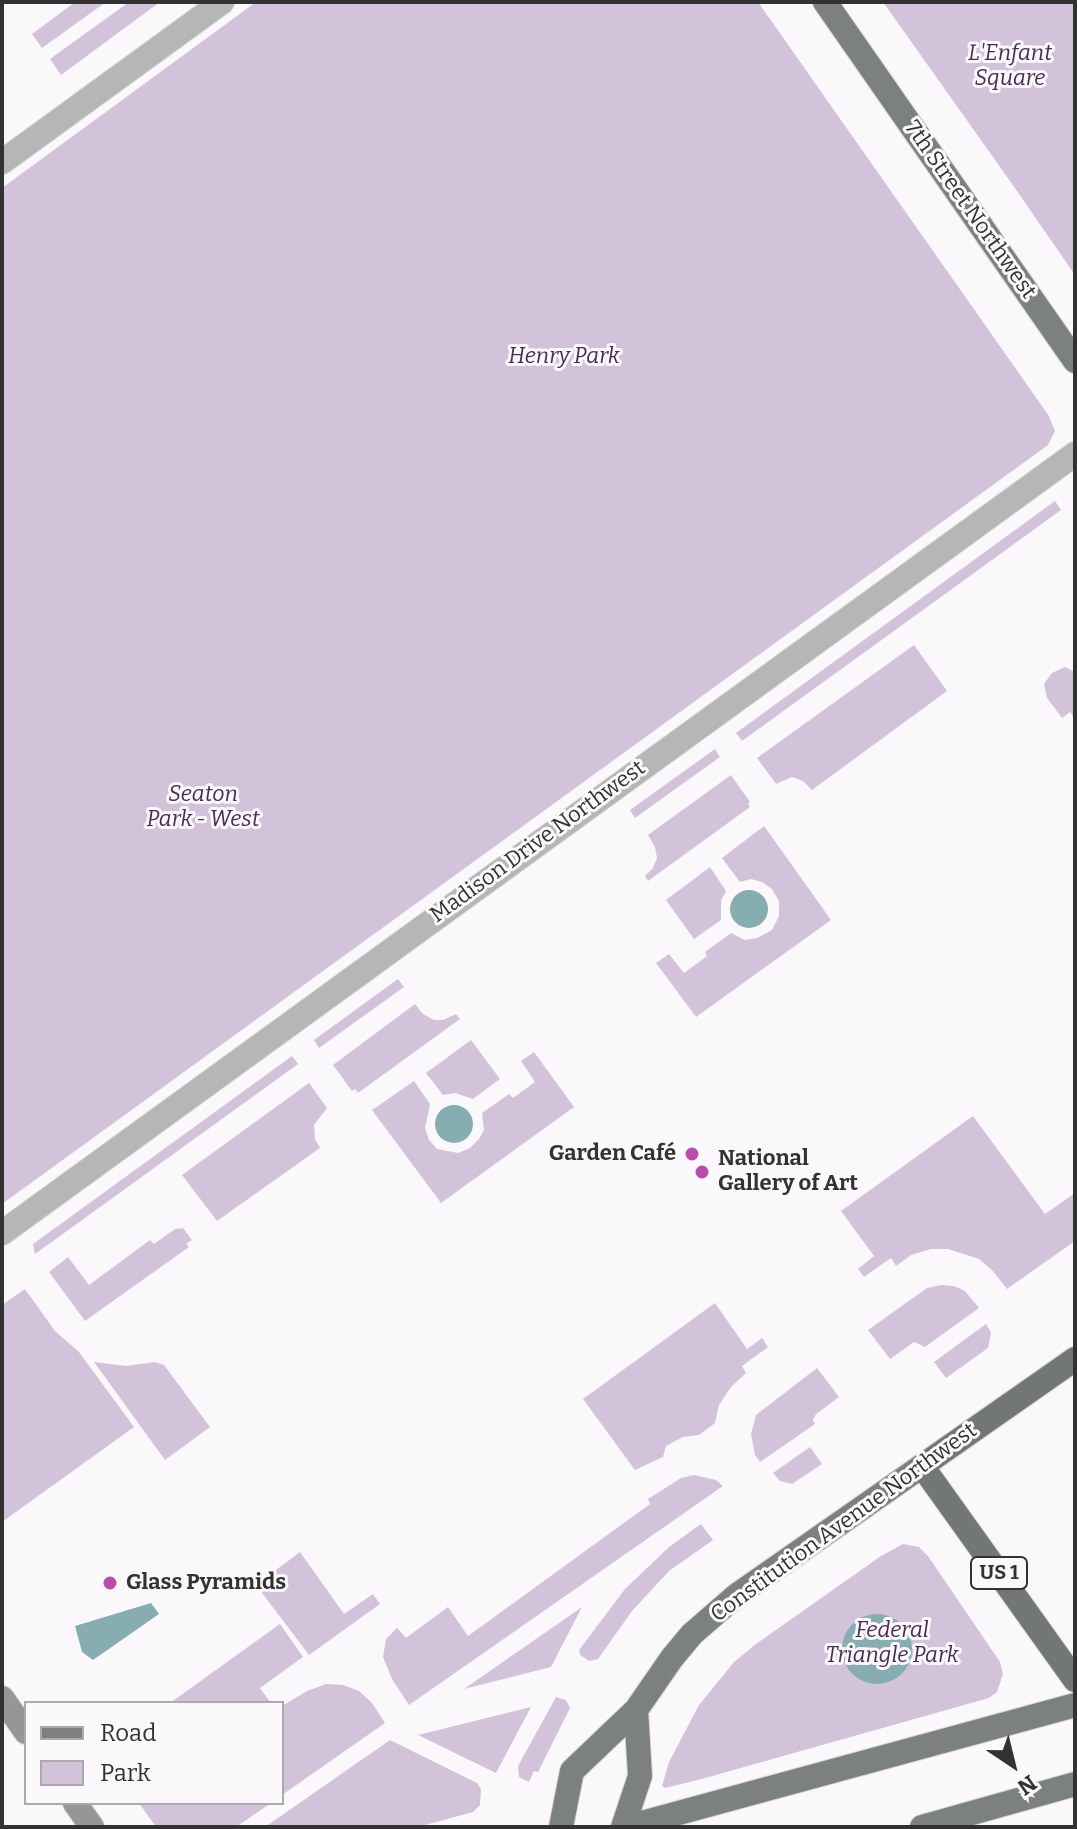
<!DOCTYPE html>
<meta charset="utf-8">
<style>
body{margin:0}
#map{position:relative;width:1077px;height:1829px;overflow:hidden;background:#faf8fb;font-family:Bitter,serif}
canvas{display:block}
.frame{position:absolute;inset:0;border:4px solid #333233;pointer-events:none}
.legend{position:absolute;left:24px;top:1701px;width:260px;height:104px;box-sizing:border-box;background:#faf8fb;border:2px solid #aaa9ab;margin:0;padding:10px 14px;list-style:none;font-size:24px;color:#333233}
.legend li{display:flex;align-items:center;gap:16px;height:40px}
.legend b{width:40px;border:2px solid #aaa9ab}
.north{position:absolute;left:973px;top:1725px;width:80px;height:80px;-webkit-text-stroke:6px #faf8fb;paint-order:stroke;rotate:145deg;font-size:22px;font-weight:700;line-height:32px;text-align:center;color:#333233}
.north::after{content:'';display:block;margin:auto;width:28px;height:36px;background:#333233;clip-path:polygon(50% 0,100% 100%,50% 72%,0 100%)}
</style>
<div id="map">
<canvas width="1077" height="1829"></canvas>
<div class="frame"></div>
<ul class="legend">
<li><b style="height:10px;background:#7c807f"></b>Road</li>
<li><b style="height:22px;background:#d2c3da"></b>Park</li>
</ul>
<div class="north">N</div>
</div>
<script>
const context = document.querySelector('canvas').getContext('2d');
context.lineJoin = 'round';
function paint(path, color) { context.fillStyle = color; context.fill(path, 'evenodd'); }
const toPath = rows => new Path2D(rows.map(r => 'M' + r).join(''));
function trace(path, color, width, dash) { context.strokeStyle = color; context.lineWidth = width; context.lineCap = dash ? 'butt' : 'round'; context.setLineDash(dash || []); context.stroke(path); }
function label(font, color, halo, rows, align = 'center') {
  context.font = font + ' Bitter,serif'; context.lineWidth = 6; context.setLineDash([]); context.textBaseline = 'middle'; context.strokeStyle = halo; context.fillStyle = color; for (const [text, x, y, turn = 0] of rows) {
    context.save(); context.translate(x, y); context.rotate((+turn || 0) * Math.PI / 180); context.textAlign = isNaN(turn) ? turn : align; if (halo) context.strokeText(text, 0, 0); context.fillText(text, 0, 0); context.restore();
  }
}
const green = toPath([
 [75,2,106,2,42,48,32,34],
 [129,2,160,2,61,75,50,59],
 [256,2,758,2,1049,416,1055,431,1048,445,2,1204,2,188],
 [883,2,1075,2,1075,275,1010,181],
 [1055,501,1061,510,742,741,736,733],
 [914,645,947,691,812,790,803,781,792,777,776,784,757,758],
 [1065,667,1075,672,1075,719,1070,712,1062,718,1047,698,1044,684,1052,673],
 [715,749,720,757,635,818,630,810],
 [731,775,750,802,748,804,750,807,648,881,645,876,653,868,657,858,655,847,648,835],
 [764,826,831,920,696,1017,656,963,669,954,684,973,707,956,705,952,731,933,745,940,757,938,772,930,779,916,779,901,772,889,762,882,751,879,740,882,722,858],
 [710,867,726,891,721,901,721,920,694,939,666,900],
 [398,979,404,987,319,1048,314,1040],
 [415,1004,423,1014,434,1020,443,1020,456,1014,460,1019,358,1093,355,1089,352,1091,333,1065],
 [471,1040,500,1079,473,1099,455,1093,443,1095,426,1073],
 [534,1052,574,1107,441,1203,372,1110,414,1081,430,1104,425,1128,429,1140,437,1149,458,1153,470,1148,479,1139,484,1130,482,1113,509,1094,513,1098,535,1082,521,1061],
 [292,1056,298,1064,35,1254,33,1244],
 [309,1083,327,1108,314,1125,315,1139,320,1148,217,1221,182,1175],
 [973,1116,1045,1214,1075,1193,1075,1241,1007,1289,992,1270,979,1259,948,1249,931,1249,911,1255,896,1266,891,1258,864,1277,858,1269,874,1256,841,1211],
 [183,1228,192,1240,186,1244,189,1247,85,1321,49,1272,68,1257,89,1285,150,1240,154,1244,175,1229],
 [941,1285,954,1286,965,1291,979,1308,925,1347,914,1342,890,1359,868,1330,927,1288],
 [25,1289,55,1331,79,1352,134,1427,2,1522,2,1305],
 [715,1303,747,1349,762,1338,768,1347,742,1366,746,1373,731,1387,719,1405,715,1423,699,1435,683,1437,666,1446,663,1457,635,1470,583,1399],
 [986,1324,991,1333,988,1348,946,1378,934,1362],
 [94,1362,126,1366,155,1362,164,1365,210,1427,165,1460],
 [817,1368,839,1397,816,1414,813,1420,815,1424,760,1462,755,1455,751,1434,756,1415],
 [810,1447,822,1464,792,1484,780,1481,773,1473],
 [694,1475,716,1480,723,1486,409,1705,392,1679,383,1657,386,1639,397,1628,406,1638,448,1607,468,1636,650,1504,648,1499,681,1478],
 [701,1524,713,1540,669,1571,632,1611,598,1659,589,1661,580,1655,579,1650,625,1589,669,1547],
 [903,1544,919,1547,928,1556,1000,1662,1003,1674,997,1692,989,1698,698,1780,665,1788,662,1786,669,1762,699,1705,734,1662,756,1644,881,1556],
 [300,1552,344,1614,373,1594,380,1604,309,1655,256,1585],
 [582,1607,551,1667,464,1689],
 [280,1624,303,1657,260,1688,271,1703,170,1703],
 [326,1684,343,1685,359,1691,372,1703,385,1723,282,1795,282,1706,307,1691],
 [556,1697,566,1700,570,1708,538,1772,534,1771,529,1782,519,1777,518,1766],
 [531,1707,496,1773,418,1735],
 [390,1740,477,1783,481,1789,480,1805,473,1812,418,1827,265,1827],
 [139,1803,271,1803,236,1827,156,1827]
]);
const water = toPath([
 '730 909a19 19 0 1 1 38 0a19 19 0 1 1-38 0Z',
 '435 1124a19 19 0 1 1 38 0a19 19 0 1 1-38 0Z',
 [151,1603,159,1614,93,1660,82,1652,75,1626],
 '842 1649a35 35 0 1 1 70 0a35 35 0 1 1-70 0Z'
]);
const tertiary = toPath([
 [2,162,222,2],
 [2,1233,1075,454]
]);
const secondary = toPath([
 [2,1698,26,1732],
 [75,1803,92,1827]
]);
const primary = toPath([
 [825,2,1075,361],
 [561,1827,572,1771,636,1710,672,1658,692,1634,737,1595,922,1466],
 [623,1827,640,1776,636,1710],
 [627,1827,1075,1705],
 [922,1827,1075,1784]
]);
const trunk = toPath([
 [1075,1359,922,1466,1075,1680]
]);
const markers = [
 [692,1154,8,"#b84cab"],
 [702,1172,8,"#b84cab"],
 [110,1583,8,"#b84cab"]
];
const shields = [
 [999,1573,56]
];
const shieldNames = [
 ["US 1",999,1573]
];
const parkNames = [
 ["L'Enfant",1010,54],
 ["Square",1010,79],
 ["Henry Park",564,357],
 ["Seaton",203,795],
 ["Park - West",203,820],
 ["Federal",892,1631],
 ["Triangle Park",892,1656]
];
const streetNames = [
 ["7th Street Northwest",970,210,55],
 ["Madison Drive Northwest",538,842,-36],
 ["Constitution Avenue Northwest",844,1523,-36]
];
const poiNames = [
 ["Garden Café",676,1154,"right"],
 ["National",718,1159],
 ["Gallery of Art",718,1184],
 ["Glass Pyramids",126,1583]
];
paint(green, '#d2c3da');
paint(water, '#86aeb0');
trace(tertiary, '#d6d4d7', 26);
trace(secondary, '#d6d4d7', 26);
trace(primary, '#d6d4d7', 26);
trace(trunk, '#d6d4d7', 26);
trace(tertiary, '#b5b7b6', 24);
trace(secondary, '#949796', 24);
trace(primary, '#7c807f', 24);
trace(trunk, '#727675', 24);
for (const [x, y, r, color] of markers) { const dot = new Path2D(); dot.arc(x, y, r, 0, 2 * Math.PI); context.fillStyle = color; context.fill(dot); trace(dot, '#faf8fb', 3); }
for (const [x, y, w] of shields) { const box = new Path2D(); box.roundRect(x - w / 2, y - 16, w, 32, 6); context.fillStyle = '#faf8fb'; context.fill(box); trace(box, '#333233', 2); }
label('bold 20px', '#333233', null, shieldNames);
label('italic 22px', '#472c53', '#faf8fb', parkNames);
label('22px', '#333233', '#faf8fb', streetNames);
label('bold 22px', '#333233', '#faf8fb', poiNames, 'left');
</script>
